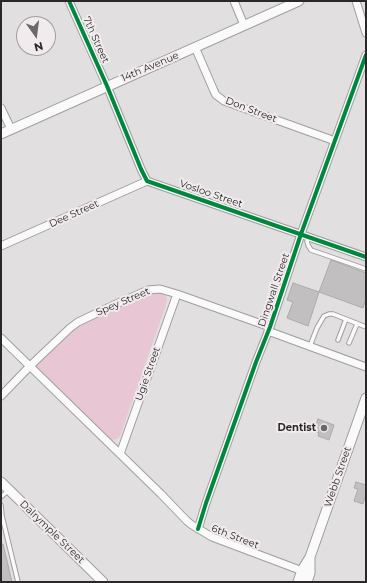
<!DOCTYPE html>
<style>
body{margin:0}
#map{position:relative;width:367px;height:583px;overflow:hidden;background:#e2dfe0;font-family:Montserrat,sans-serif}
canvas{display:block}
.frame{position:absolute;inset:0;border:2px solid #2a2829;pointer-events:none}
.north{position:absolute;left:16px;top:16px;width:40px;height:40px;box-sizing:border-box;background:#f1ebed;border:1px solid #a19d9f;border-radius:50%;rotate:166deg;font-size:11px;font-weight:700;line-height:16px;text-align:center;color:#2a2829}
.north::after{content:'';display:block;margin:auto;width:14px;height:18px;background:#6a6869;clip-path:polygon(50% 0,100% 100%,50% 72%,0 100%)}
</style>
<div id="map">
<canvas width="367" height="583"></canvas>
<div class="frame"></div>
<div class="north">N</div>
</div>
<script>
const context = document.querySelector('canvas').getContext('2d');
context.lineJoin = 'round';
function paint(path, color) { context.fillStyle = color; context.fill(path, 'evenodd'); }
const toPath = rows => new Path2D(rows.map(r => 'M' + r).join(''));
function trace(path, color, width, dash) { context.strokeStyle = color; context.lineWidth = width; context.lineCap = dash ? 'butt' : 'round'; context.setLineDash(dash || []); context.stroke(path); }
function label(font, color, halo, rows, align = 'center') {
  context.font = font + ' Montserrat,sans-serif'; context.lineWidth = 4; context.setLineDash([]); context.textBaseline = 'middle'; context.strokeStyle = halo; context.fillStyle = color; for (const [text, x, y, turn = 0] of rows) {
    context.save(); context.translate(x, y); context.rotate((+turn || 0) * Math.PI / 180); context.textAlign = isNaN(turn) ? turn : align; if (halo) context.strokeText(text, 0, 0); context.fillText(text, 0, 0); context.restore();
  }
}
const green = toPath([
 [155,291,164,294,167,299,166,305,120,436,117,439,109,440,37,371,36,367,36,363,73,329,142,296]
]);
const building = toPath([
 [331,260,366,273,366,299,363,308,319,292,331,260],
 [293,283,319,292,308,326,287,318,293,302,287,300,293,283],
 [318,419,334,425,329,440,318,436,319,433,314,431,318,419],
 [356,482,366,485,366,494,363,504,354,501,358,489,354,488,356,482],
 [1,544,3,544,12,582,1,582,1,544]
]);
const service = toPath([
 [309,237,307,241,308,245,311,250,366,269],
 [338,340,346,319],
 [349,343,357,324],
 [310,346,317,328,324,316,329,314,333,314,366,327],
 [1,497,8,491],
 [1,505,2,516,18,582]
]);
const minor = toPath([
 [69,1,107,86,141,169,147,181,366,257],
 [234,1,244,25],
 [356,1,366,33],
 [195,47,214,91,216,95,224,101,335,141],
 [1,108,11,129],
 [1,246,147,181],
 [268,331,366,367],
 [1,338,120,454,161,494,187,521,192,525,212,537,305,572],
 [1,396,30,366,70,328,78,322,116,304,148,290,160,289,177,294,270,327],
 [120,454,177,294],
 [198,529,206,503,256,362,270,327,301,234,366,55]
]);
const tertiary = toPath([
 [1,134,299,1],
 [1,482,103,582],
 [298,582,302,570,310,557,366,398],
 [307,582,310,573,310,558]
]);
const cycleway = toPath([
 [69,1,107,86,141,169,147,181,366,257],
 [198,529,206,503,256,362,270,327,301,234,366,55]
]);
const markers = [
 [324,428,4,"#6a6869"]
];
const streetNames = [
 ["7th Street",96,40,66],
 ["14th Avenue",150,67,-23],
 ["Don Street",251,110,21],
 ["Vosloo Street",211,194,19],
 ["Dee Street",74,214,-24],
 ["Dingwall Street",274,290,-71],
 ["Spey Street",123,302,-23],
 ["Ugie Street",148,374,-71],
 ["Webb Street",338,477,-71],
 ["Dalrymple Street",52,532,44],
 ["6th Street",235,537,21]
];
const poiNames = [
 ["Dentist",316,428]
];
paint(green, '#e8c6d4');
paint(building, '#c2bfc0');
trace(building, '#acaaaa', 1);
trace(service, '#9f9e9e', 5.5);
trace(minor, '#9f9e9e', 9);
trace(tertiary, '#9f9e9e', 11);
trace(service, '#fbfafa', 3.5);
trace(minor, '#fbfafa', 7);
trace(tertiary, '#fbfafa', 9);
trace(cycleway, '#00873e', 4);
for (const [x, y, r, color] of markers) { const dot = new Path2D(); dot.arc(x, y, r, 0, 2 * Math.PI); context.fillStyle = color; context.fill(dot); trace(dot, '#f1ebed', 1.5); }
label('10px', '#2a2829', '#f1ebed', streetNames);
label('bold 10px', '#2a2829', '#f1ebed', poiNames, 'right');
</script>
